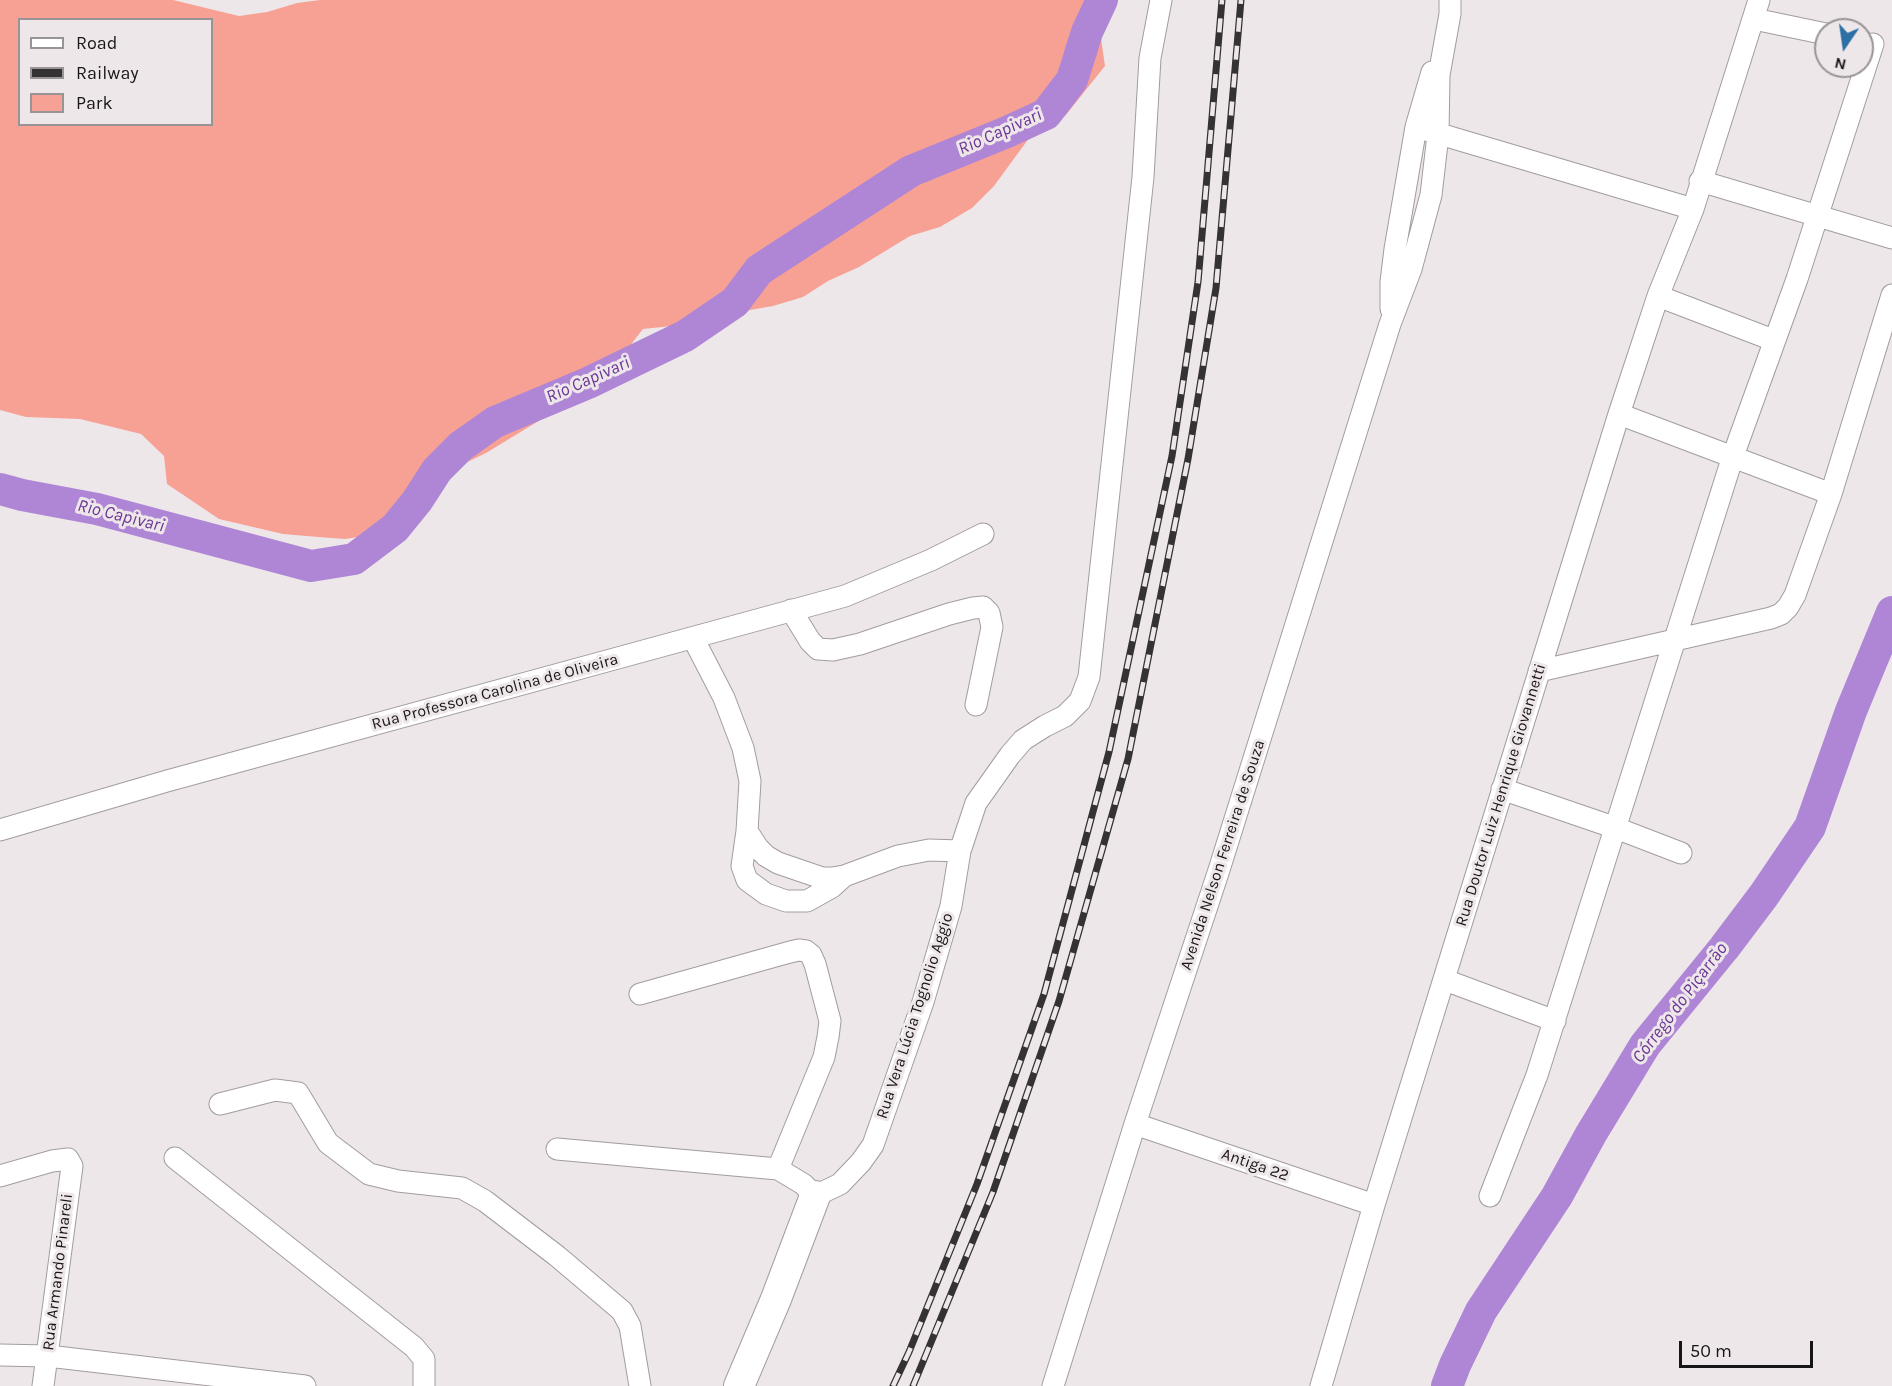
<!DOCTYPE html>
<meta charset="utf-8">
<style>
body{margin:0}
#map{position:relative;width:1892px;height:1386px;overflow:hidden;background:#eee7ea;font-family:Karla,sans-serif}
canvas{display:block}
.legend{position:absolute;left:18px;top:18px;width:195px;height:108px;box-sizing:border-box;background:#eee7ea;border:2px solid #989395;margin:0;padding:8px 10px;list-style:none;font-size:18px;color:#181516}
.legend li{display:flex;align-items:center;gap:12px;height:30px}
.legend b{width:30px;border:2px solid #989395}
.north{position:absolute;left:1814px;top:18px;width:60px;height:60px;box-sizing:border-box;background:#eee7ea;border:2px solid #989395;border-radius:50%;rotate:193deg;font-size:16px;font-weight:700;line-height:24px;text-align:center;color:#181516}
.north::after{content:'';display:block;margin:auto;width:21px;height:27px;background:#2d70a6;clip-path:polygon(50% 0,100% 100%,50% 72%,0 100%)}
.scale{position:absolute;left:1679px;top:1341px;width:134px;height:27px;box-sizing:border-box;border:3px solid #181516;border-top:0;padding-left:8px;font-size:18px;line-height:21px;white-space:nowrap;color:#181516;-webkit-text-stroke:4px #eee7ea;paint-order:stroke}
</style>
<div id="map">
<canvas width="1892" height="1386"></canvas>
<ul class="legend">
<li><b style="height:8px;background:#fff"></b>Road</li>
<li><b style="height:8px;background:#353233"></b>Railway</li>
<li><b style="height:16px;background:#f7a195"></b>Park</li>
</ul>
<div class="north">N</div>
<div class="scale">50 m</div>
</div>
<script>
const context = document.querySelector('canvas').getContext('2d');
context.lineJoin = 'round';
function paint(path, color) { context.fillStyle = color; context.fill(path, 'evenodd'); }
const toPath = rows => new Path2D(rows.map(r => 'M' + r).join(''));
function trace(path, color, width, dash) { context.strokeStyle = color; context.lineWidth = width; context.lineCap = dash ? 'butt' : 'round'; context.setLineDash(dash || []); context.stroke(path); }
function label(font, color, halo, rows, align = 'center') {
  context.font = font + ' Karla,sans-serif'; context.lineWidth = 6; context.setLineDash([]); context.textBaseline = 'middle'; context.strokeStyle = halo; context.fillStyle = color; for (const [text, x, y, turn = 0] of rows) {
    context.save(); context.translate(x, y); context.rotate((+turn || 0) * Math.PI / 180); context.textAlign = isNaN(turn) ? turn : align; if (halo) context.strokeText(text, 0, 0); context.fillText(text, 0, 0); context.restore();
  }
}
const green = toPath([
 [0,0,173,0,239,16,267,12,297,3,320,0,1100,0,1095,8,1097,10,1105,66,1065,116,1035,130,994,186,972,208,940,227,910,236,859,267,828,281,803,297,773,306,733,313,692,324,643,329,618,361,586,380,564,402,537,422,486,453,455,468,395,513,373,535,345,539,318,537,283,534,219,519,167,484,164,456,141,434,80,419,26,417,0,410],
 [20,20,212,20,212,124,20,124]
]);
const river = toPath([
 [0,489,22,495,97,509,311,566,354,559,395,528,417,501,437,470,461,446,495,422,588,383,685,336,735,302,759,270,911,171,1007,132,1046,114,1072,80,1087,32,1102,0],
 [1447,1386,1455,1365,1481,1311,1557,1196,1591,1134,1645,1045,1724,948,1764,895,1810,827,1851,711,1892,612]
]);
const street = toPath([
 [1754,19,1826,34],
 [1700,181,1892,238],
 [1693,209,1759,0],
 [1658,296,1773,340],
 [1391,309,1391,282,1395,249,1416,127,1432,72],
 [1619,414,1831,494],
 [791,610,810,641,818,649,833,650,860,644,949,614,973,608,983,607,989,613,992,627,976,705],
 [693,638,724,698,743,748,750,781,747,831,758,848,766,856,778,863,822,878,832,878,844,876,898,856,929,850,960,851],
 [1539,671,1771,618,1781,614,1788,607,1795,595,1831,494,1892,295],
 [1502,789,1616,828,1681,853],
 [0,830,167,781,845,596,931,560,983,534],
 [747,831,742,866,747,880,766,894,786,901,807,901,832,887,843,877],
 [1445,980,1555,1021],
 [640,994,790,952,799,950,806,951,811,955,815,964,830,1021,828,1037,824,1057,778,1169],
 [220,1104,275,1090,298,1093,328,1143,369,1174,398,1181,462,1188,485,1201,557,1256,622,1311,630,1326,640,1386],
 [1135,1124,1374,1205],
 [557,1149,778,1169,803,1184,815,1196,840,1184,861,1162,873,1145,923,1002,951,906,960,851,976,803,1010,755,1023,740,1045,726,1065,716,1080,701,1089,677,1143,177,1150,58,1161,0],
 [175,1158,414,1347,424,1359,424,1386],
 [0,1176,52,1161,68,1159,72,1166,43,1386],
 [1490,1196,1537,1075,1733,456,1797,279,1873,44],
 [0,1355,48,1356,305,1386],
 [1053,1386,1135,1124,1219,870,1390,324,1411,269,1431,195,1438,135,1439,75,1450,14,1450,0],
 [1321,1386,1374,1205,1619,414,1658,296,1693,209,1416,127]
]);
const secondary = toPath([
 [739,1386,776,1299,815,1196]
]);
const rail = toPath([
 [893,1386,909,1352,977,1184,1044,994,1109,752,1172,456,1198,282,1222,0],
 [913,1386,993,1192,1059,1001,1128,759,1188,459,1216,288,1241,0]
]);
const streetNames = [
 ["Rua Professora Carolina de Oliveira",495,692,-15],
 ["Rua Doutor Luiz Henrique Giovannetti",1501,795,-73],
 ["Avenida Nelson Ferreira de Souza",1223,855,-72],
 ["Rua Vera Lúcia Tognolio Aggio",915,1016,-72],
 ["Antiga 22",1255,1165,19],
 ["Rua Armando Pinareli",58,1272,-83]
];
const waterNames = [
 ["Rio Capivari",1000,132,-24],
 ["Rio Capivari",588,380,-24],
 ["Rio Capivari",121,516,14],
 ["Córrego do Piçarrão",1680,1003,-53]
];
paint(green, '#f7a195');
trace(river, '#af86d6', 32);
trace(street, '#a29c9f', 23);
trace(secondary, '#a29c9f', 32);
trace(street, '#fff', 21);
trace(secondary, '#fff', 30);
trace(rail, '#353233', 7);
trace(rail, '#eee7ea', 4.5, [14]);
label('16px', '#181516', '#eee7ea', streetNames);
label('italic 18px', '#6a3695', '#eee7ea', waterNames);
</script>
